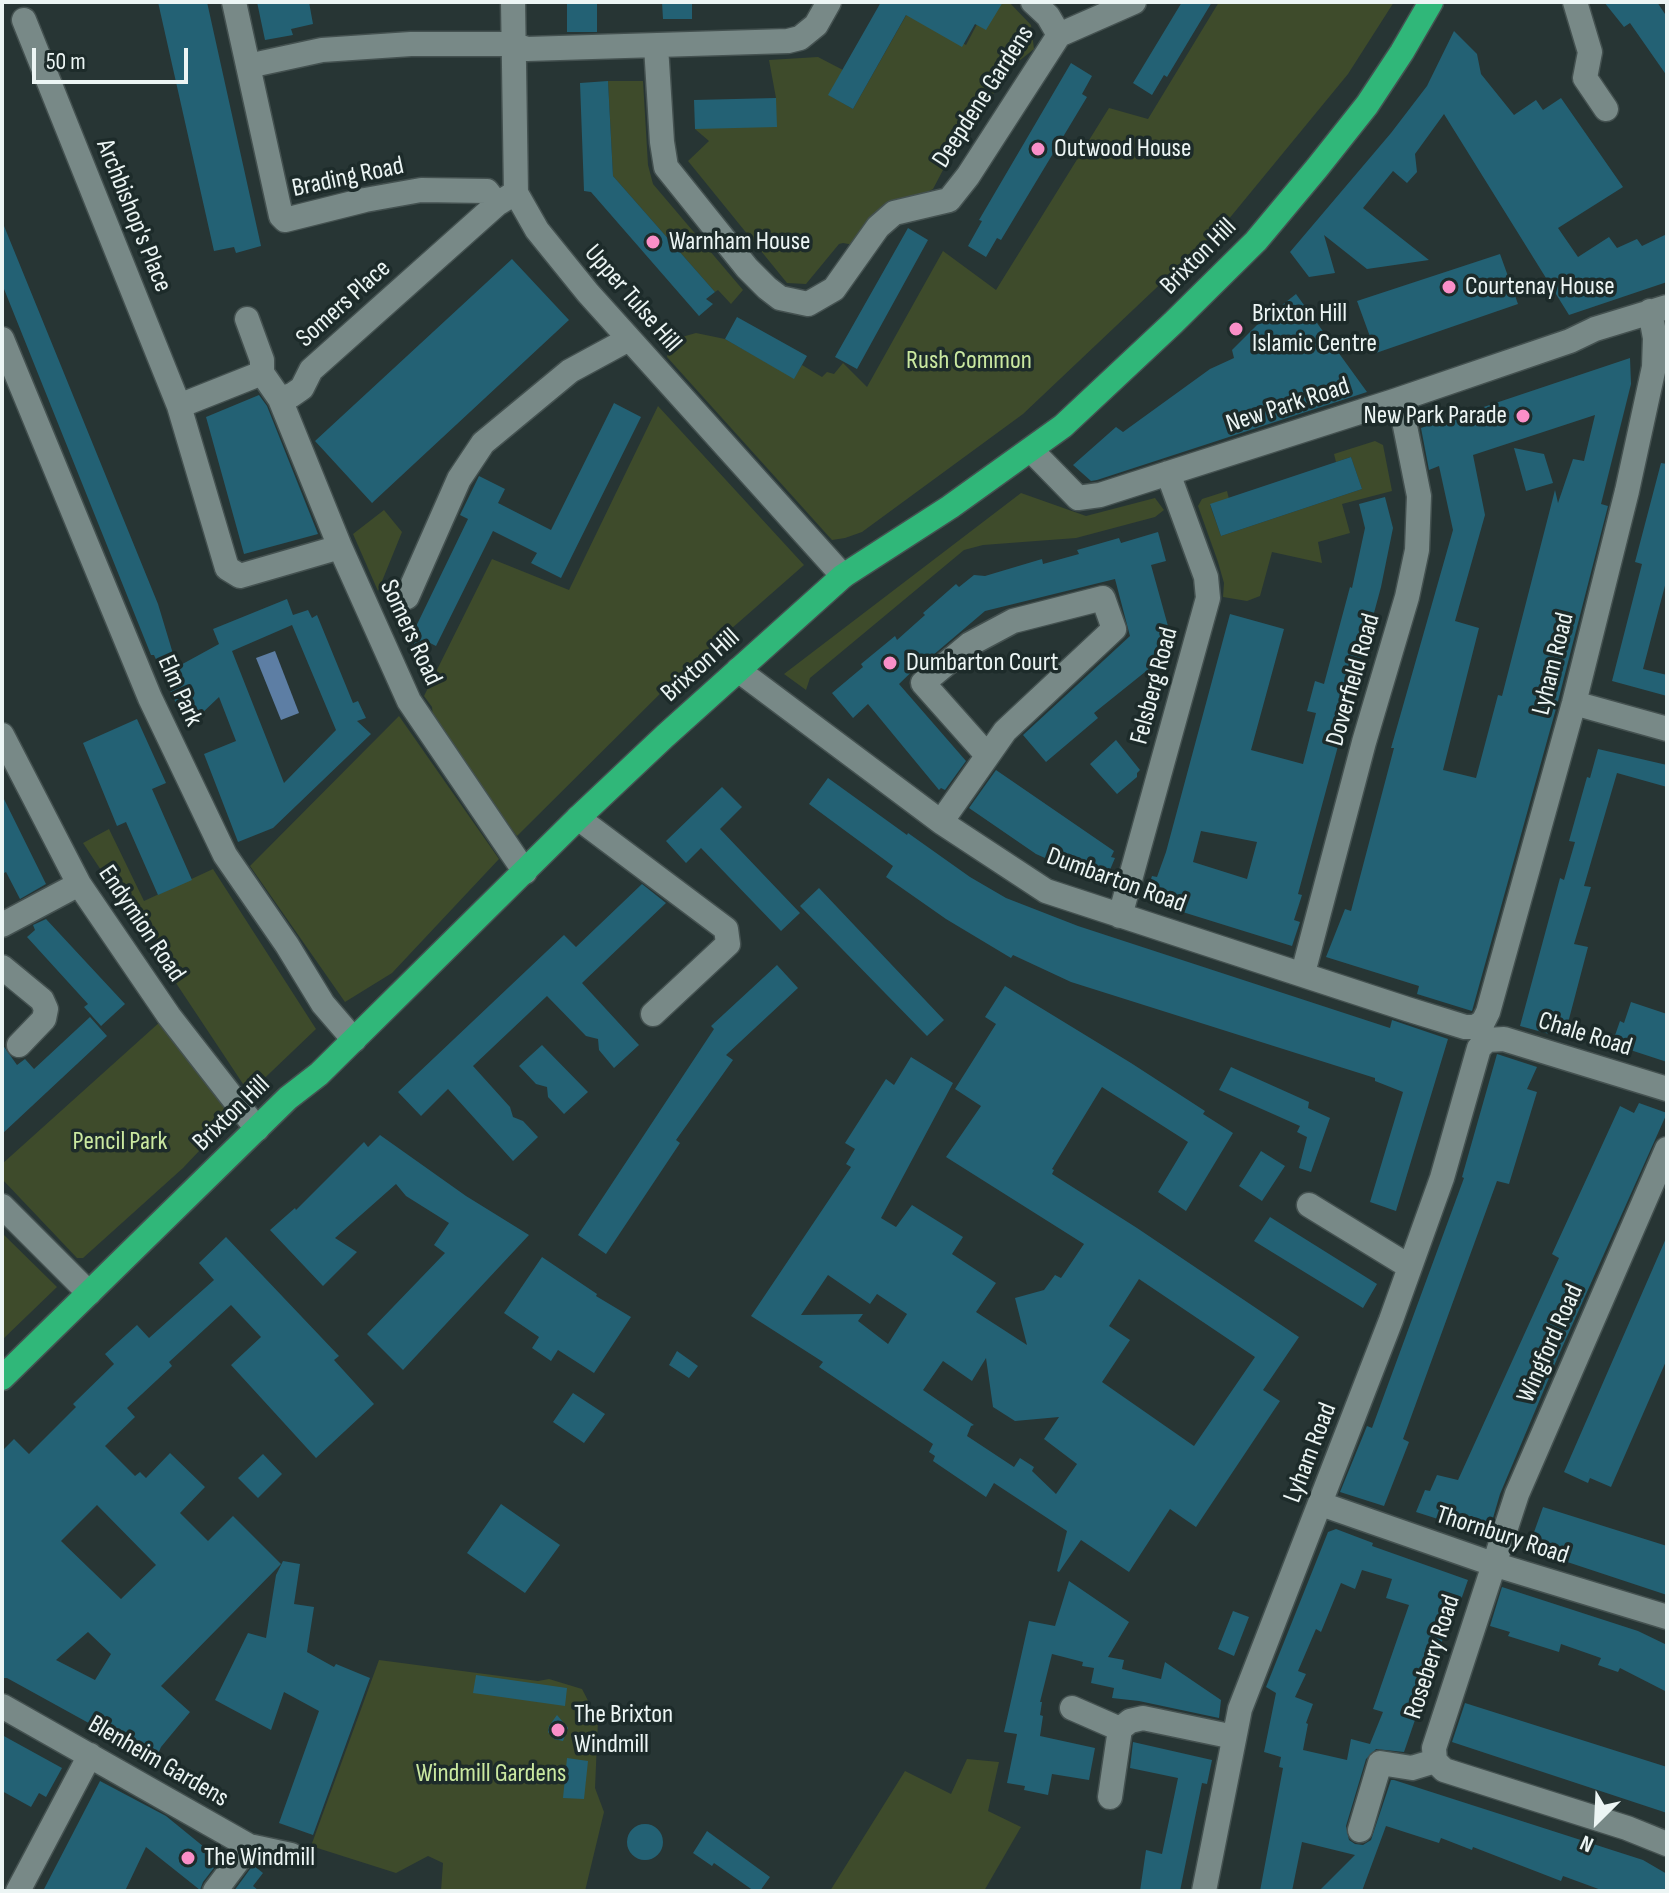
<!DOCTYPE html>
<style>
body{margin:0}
#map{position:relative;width:1669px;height:1893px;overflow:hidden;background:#273534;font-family:"Sofia Sans Condensed",sans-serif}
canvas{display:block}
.frame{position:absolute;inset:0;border:4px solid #ecf5f4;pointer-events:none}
.north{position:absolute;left:1557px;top:1781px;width:80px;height:80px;-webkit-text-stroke:6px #1d2b2a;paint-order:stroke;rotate:204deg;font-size:22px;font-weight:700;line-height:32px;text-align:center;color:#ecf5f4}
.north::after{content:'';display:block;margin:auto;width:28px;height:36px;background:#ecf5f4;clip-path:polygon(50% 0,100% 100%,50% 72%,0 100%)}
.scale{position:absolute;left:32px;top:48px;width:156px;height:36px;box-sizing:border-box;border:4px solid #ecf5f4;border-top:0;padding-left:10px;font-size:24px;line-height:28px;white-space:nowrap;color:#ecf5f4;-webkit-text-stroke:6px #1d2b2a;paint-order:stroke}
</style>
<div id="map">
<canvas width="1669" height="1893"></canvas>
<div class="frame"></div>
<div class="north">N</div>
<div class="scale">50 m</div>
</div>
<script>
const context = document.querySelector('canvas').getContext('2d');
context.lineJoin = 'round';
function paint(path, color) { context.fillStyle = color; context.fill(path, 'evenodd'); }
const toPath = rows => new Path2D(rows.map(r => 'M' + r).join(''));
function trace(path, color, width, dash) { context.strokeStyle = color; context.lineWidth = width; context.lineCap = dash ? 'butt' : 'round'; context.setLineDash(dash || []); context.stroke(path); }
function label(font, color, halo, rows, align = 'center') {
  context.font = font + ' "Sofia Sans Condensed",sans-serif'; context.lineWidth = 7; context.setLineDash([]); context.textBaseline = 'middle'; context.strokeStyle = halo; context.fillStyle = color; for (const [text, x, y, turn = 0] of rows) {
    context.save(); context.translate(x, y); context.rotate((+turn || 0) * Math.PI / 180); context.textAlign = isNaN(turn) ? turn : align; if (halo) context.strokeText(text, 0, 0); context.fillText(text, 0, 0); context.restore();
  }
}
const green = toPath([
 [970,2,1009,2,1031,25,1034,49,1013,66,954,149,933,189,915,198,854,245,843,243,839,244,806,284,787,283,688,161,709,141,695,129,776,98,769,60,818,57,843,70,829,95,853,109,908,12,966,45,984,11],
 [1219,2,1394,2,1348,74,1228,220,1023,414,862,532,845,538,832,540,667,357,671,340,696,333,725,339,794,378,802,365,822,377,827,372,834,374,843,363,867,387,943,251,996,290,1109,108,1148,119],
 [608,81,643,81,648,165,653,184,743,290,731,304,718,290,715,292,613,176],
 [658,406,804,565,682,672,517,836,474,778,433,717,432,707,424,696,492,559,569,590],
 [1375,441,1383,445,1392,491,1342,504,1350,533,1318,542,1322,563,1272,552,1260,596,1247,601,1223,597,1224,583,1218,562,1198,506,1202,499,1227,491,1229,499,1210,505,1221,536,1362,489,1351,457,1336,462,1334,454],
 [1021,493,1086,516,1155,498,1164,510,1155,517,1076,538,983,545,964,550,810,678,806,690,784,674],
 [384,510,402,532,378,591,353,534],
 [399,716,499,859,392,973,345,1002,250,866],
 [109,829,144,901,213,869,316,1029,249,1093,83,843],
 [161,1021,234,1114,183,1168,83,1258,77,1258,2,1179,2,1164],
 [2,1233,57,1287,2,1340],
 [379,1660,538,1681,549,1679,582,1689,598,1720,595,1788,604,1812,585,1891,441,1891,443,1863,428,1856,396,1873,311,1846],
 [967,1759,999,1762,988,1811,1021,1827,984,1891,830,1891,905,1771,951,1794]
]);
const water = toPath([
 [275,651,299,713,281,720,256,658]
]);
const building = toPath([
 [158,2,207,2,261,246,236,253,234,247,214,251],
 [257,2,309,2,313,24,291,29,293,35,265,40],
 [567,2,597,2,597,32,567,32],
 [662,2,692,2,692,19,663,19],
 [881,2,1003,2,986,30,975,24,962,47,906,15,853,109,828,95],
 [1182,2,1212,2,1167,77,1164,75,1152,95,1133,83],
 [1604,2,1657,2,1667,17,1667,76,1630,23,1624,27],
 [1454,31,1477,54,1481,74,1514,115,1536,100,1543,110,1561,98,1623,187,1558,228,1578,257,1609,237,1617,248,1637,239,1642,246,1667,234,1667,282,1569,315,1444,114,1415,154,1417,172,1407,183,1393,171,1363,208,1429,260,1367,269,1324,235,1335,273,1309,277,1290,252,1391,133,1427,86],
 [1071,63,1092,76,1082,94,1087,97,1001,240,997,238,986,257,968,246,982,221,979,220],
 [608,81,613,176,715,292,706,299,713,304,699,316,591,192,584,191,580,83],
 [776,98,777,127,695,129,694,100],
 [2,221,158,604,177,667,219,644,213,629,287,599,293,615,308,610,312,618,317,615,353,703,358,701,366,718,357,721,371,734,273,828,238,842,204,754,236,741,219,697,199,716,184,721,154,655,151,655,2,284],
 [292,625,336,730,284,783,232,651],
 [908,228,928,240,857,369,835,357],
 [1500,254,1518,304,1376,353,1357,301],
 [512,259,569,320,372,503,315,441],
 [1296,294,1367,392,1097,480,1091,481,1073,465,1116,427,1123,432,1210,369,1234,358,1232,350,1257,325],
 [737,317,807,356,794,379,725,339],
 [1630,358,1631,384,1601,504,1608,506,1557,705,1472,1011,1417,994,1419,986,1326,957,1345,909,1351,911,1394,748,1391,748,1453,530,1439,466,1429,470,1421,428],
 [1595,415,1584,461,1573,459,1558,503,1555,490,1502,696,1498,695,1476,778,1443,770,1479,628,1455,621,1485,515,1473,455],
 [259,395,267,406,318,534,244,554,206,417],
 [614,403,641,417,561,578,531,563,537,553,493,531,436,646,426,641,422,649,408,643,468,519,460,515,479,476,505,489,498,503,551,530],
 [1514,448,1544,454,1553,483,1526,491],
 [1351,457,1362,489,1221,536,1210,504],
 [1661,463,1667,464,1667,578,1643,669,1667,675,1667,696,1612,681,1642,564,1635,562],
 [1385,497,1393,528,1381,587,1298,894,1302,895,1294,920,1300,922,1292,946,1144,900,1152,876,1157,877,1166,852,1230,614,1284,629,1251,750,1303,764,1316,713,1307,711,1315,681,1324,684,1350,587,1352,588,1365,528,1359,504],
 [1201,831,1257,842,1247,879,1193,862],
 [1158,532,1166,561,1151,565,1173,644,1148,665,1150,668,1094,713,1098,718,1046,762,1023,735,1130,636,1115,579,985,611,932,656,930,654,899,684,966,761,945,790,941,788,939,790,868,704,853,718,832,693,863,667,861,664,895,636,897,640,925,615,923,613,956,584,959,587,974,575,985,576,1042,559,1043,564,1079,554,1077,550,1119,538,1121,543],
 [137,719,166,783,152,789,192,880,158,895,126,822,117,826,83,743],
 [1116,740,1140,770,1137,773,1137,777,1117,794,1090,764],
 [1598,749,1667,765,1667,787,1617,773,1584,886,1591,887,1574,944,1588,947,1564,1038,1520,1026,1560,878,1564,880,1575,842,1569,841,1587,777,1590,778],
 [996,770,1114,851,1111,857,1115,858,1104,884,1036,854,969,808],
 [828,778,907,835,908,833,970,877,1006,898,1078,926,1390,1028,1392,1020,1448,1039,1396,1211,1370,1202,1403,1092,1375,1081,1375,1078,1071,982,1013,955,1011,958,946,919,886,877,893,866,809,804],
 [722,787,742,807,720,829,800,913,781,931,701,848,686,863,666,841],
 [2,795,46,884,20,899,6,872,2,874],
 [642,884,666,903,582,983,639,1045,614,1068,599,1050,598,1039,586,1036,547,996,473,1066,510,1107,513,1117,523,1121,538,1137,513,1161,448,1089,421,1116,398,1092,564,935,576,947],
 [819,888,944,1020,927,1036,800,906],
 [46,919,125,1004,101,1026,84,1007,88,1004,27,937,35,930,33,925],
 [777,965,798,988,726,1055,733,1060,676,1140,680,1143,606,1254,578,1235,714,1029,711,1026],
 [1005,986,1131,1063,1205,1111,1203,1114,1233,1133,1186,1211,1158,1192,1188,1142,1102,1087,1052,1169,1054,1170,1052,1174,1137,1228,1299,1337,1263,1390,1280,1401,1196,1527,1170,1509,1129,1572,1081,1540,1059,1572,1057,1571,1067,1531,994,1483,986,1497,933,1461,935,1456,929,1452,933,1444,819,1367,823,1362,751,1316,851,1167,846,1164,855,1149,845,1143,886,1079,894,1085,911,1057,953,1083,881,1218,896,1227,912,1205,963,1237,952,1254,996,1283,976,1312,1027,1345,1015,1298,1044,1290,1055,1275,1061,1278,1084,1244,946,1157,981,1106,955,1089,996,1024,985,1017],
 [828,1275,870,1304,877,1294,907,1314,888,1344,858,1321,863,1314,801,1315],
 [1139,1279,1255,1357,1194,1446,1102,1382,1130,1340,1109,1326],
 [986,1358,993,1407,1015,1421,1059,1417,1044,1439,1077,1464,1056,1494,1032,1471,1034,1467,1020,1458,1014,1467,967,1436,971,1426,974,1425,923,1390,943,1361,972,1381],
 [1631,1002,1667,1014,1667,1062,1612,1044,1620,1021,1624,1023],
 [90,1017,107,1036,2,1134,2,1044,17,1065,25,1059,34,1069],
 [542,1045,588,1092,564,1114,548,1097,547,1087,536,1084,519,1066],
 [1497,1054,1537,1067,1527,1089,1537,1092,1509,1184,1497,1181,1403,1439,1409,1442,1384,1506,1340,1492,1367,1426,1372,1428,1464,1178,1462,1177],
 [1231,1067,1309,1102,1308,1108,1330,1118,1311,1172,1299,1168,1307,1137,1297,1132,1300,1126,1219,1090],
 [1639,1103,1667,1113,1557,1359,1500,1494,1488,1535,1416,1512,1425,1490,1430,1491,1437,1475,1458,1480,1559,1258,1552,1254,1620,1106,1634,1113],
 [380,1135,466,1196,529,1235,403,1370,367,1334,445,1253,434,1245,449,1223,406,1196,396,1184,335,1238,357,1252,323,1286,270,1230,295,1208,296,1210,364,1142,368,1147],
 [1261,1151,1285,1166,1262,1201,1239,1186],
 [1270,1217,1377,1284,1363,1308,1254,1241],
 [1667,1236,1667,1359,1611,1487,1590,1478,1588,1483,1564,1472],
 [226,1237,339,1356,334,1360,374,1404,316,1458,231,1365,261,1337,231,1305,169,1362,172,1366,127,1408,135,1417,105,1446,135,1476,140,1472,146,1478,170,1453,205,1487,180,1513,208,1541,233,1516,281,1564,161,1686,190,1712,161,1747,154,1763,124,1748,127,1744,105,1732,7,1678,2,1678,2,1451,14,1439,29,1454,76,1407,73,1404,114,1364,105,1354,137,1325,149,1338,214,1280,199,1263],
 [97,1505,156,1565,121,1599,61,1541],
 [88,1632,111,1654,95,1680,56,1660],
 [542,1257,597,1294,596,1296,631,1317,594,1373,558,1350,551,1361,532,1348,539,1337,504,1313],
 [677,1351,698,1366,689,1378,669,1365],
 [573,1393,605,1414,584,1443,553,1422],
 [263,1454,282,1474,258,1498,238,1478],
 [501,1504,560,1545,525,1593,467,1553],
 [1543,1507,1667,1546,1667,1595,1528,1549],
 [1336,1529,1373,1543,1372,1546,1468,1580,1455,1617,1451,1615,1404,1752,1376,1749,1366,1759,1346,1826,1349,1840,1355,1844,1363,1845,1371,1840,1391,1780,1394,1780,1643,1860,1667,1874,1667,1891,1604,1891,1563,1876,1561,1881,1473,1847,1472,1850,1441,1838,1439,1843,1386,1826,1362,1891,1319,1891,1355,1855,1302,1842,1292,1891,1260,1891,1283,1768,1279,1767,1281,1757,1264,1752,1276,1693,1266,1687,1328,1532],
 [1362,1570,1392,1579,1386,1598,1409,1605,1373,1709,1383,1712,1370,1744,1351,1739,1347,1760,1303,1750,1308,1724,1306,1723,1313,1704,1295,1697,1306,1674,1298,1671,1316,1629,1321,1632,1341,1583,1355,1589],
 [283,1561,300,1564,294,1604,314,1607,307,1652,334,1667,336,1664,370,1678,313,1835,279,1823,319,1711,284,1692,271,1730,215,1700,248,1633,266,1638,276,1575],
 [1069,1581,1129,1622,1108,1657,1124,1660,1122,1669,1161,1679,1165,1662,1221,1700,1219,1718,1139,1701,1112,1698,1114,1688,1091,1683,1094,1668,1082,1666,1083,1662,1052,1654,1040,1702,1042,1702,1040,1715,1043,1716,1040,1736,1095,1748,1089,1780,1052,1774,1048,1795,1024,1790,1025,1786,1007,1783,1017,1734,1004,1732,1029,1621,1055,1626],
 [1502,1587,1638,1631,1667,1645,1667,1692,1620,1668,1618,1672,1598,1665,1601,1658,1561,1644,1559,1652,1508,1636,1510,1632,1490,1626],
 [1233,1611,1249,1617,1234,1656,1218,1649],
 [476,1675,567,1688,565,1706,473,1693],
 [1465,1703,1667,1767,1667,1813,1452,1742],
 [557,1715,568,1728,563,1741,554,1739,548,1732,549,1726],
 [2,1735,62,1768,46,1797,39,1793,31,1807,2,1791],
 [1133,1742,1212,1760,1207,1784,1202,1783,1180,1891,1140,1891,1146,1850,1162,1854,1178,1778,1130,1768],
 [567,1758,588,1761,584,1799,563,1798],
 [100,1781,166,1816,220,1860,203,1882,200,1890,146,1847,125,1891,43,1891],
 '627 1842a18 18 0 1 1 36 0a18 18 0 1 1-36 0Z',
 [707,1831,770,1877,760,1891,754,1891,714,1863,712,1866,693,1853],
 [253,1865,263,1873,253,1886,259,1891,234,1891]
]);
const minor = toPath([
 [234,2,281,216,285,220,365,200,421,190,487,191,497,204],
 [513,2,516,193,537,230,588,293,843,576],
 [1033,2,1048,16,1059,35],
 [1575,2,1590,52,1585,78,1606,109],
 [24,20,179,406,227,568,240,576,340,547],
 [1059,35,1134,2],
 [656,46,662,142,666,167,747,268,767,288,780,298,808,304,834,289,878,227,894,213,949,200,968,176,1059,35],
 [248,66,322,50,411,44,513,44,527,49,788,41,800,38,816,25,829,2],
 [247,319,262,360,262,373,280,399,292,395,302,388,311,370,497,204,510,196],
 [2,339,150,698,225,855,287,945,323,1004,354,1040],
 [280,399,340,547,409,701,525,872],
 [179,406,262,373],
 [1031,450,1078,498,1100,495,1394,401,1570,341,1595,329,1667,307],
 [407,597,459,479,483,443,570,371,629,339],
 [738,670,941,822,1046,891,1407,1009,1465,1027,1475,1027,1483,1022,1488,1012,1574,703,1627,491,1654,367,1655,338,1650,311],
 [1574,703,1667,729],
 [2,735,79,884,169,1016,257,1129],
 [578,818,726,929,728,944,653,1014],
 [941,822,1005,731,1114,629,1103,598,1013,621,970,644,923,683,987,755],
 [1120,916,1208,598,1206,577,1168,473],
 [2,925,79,884],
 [2,967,42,1000,46,1009,44,1019,19,1045],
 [1303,973,1364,742,1407,597,1417,550,1419,496,1404,421,1394,401],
 [1667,1149,1517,1494,1434,1748,1435,1761,1444,1770,1627,1828,1667,1844],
 [1309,1205,1410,1267],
 [2,1206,89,1293],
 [1321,1504,1493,1564,1667,1617],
 [2,1706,249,1846,291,1855],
 [1072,1708,1120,1729],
 [1110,1797,1120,1729,1130,1721,1143,1718,1234,1737],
 [1360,1830,1380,1763,1412,1768,1435,1761],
 [18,1891,90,1755],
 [215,1891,249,1846],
 [1204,1891,1240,1709,1391,1320,1442,1178,1479,1048,1487,1040,1504,1039,1667,1089]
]);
const highway = toPath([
 [2,1378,288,1098,319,1074,578,818,665,736,843,576,950,507,1063,426,1173,323,1256,241,1317,168,1367,105,1402,52,1431,2]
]);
const markers = [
 [1038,149,8,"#fa8fc8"],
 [653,242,8,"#fa8fc8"],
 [1449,287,8,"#fa8fc8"],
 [1236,329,8,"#fa8fc8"],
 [1523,416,8,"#fa8fc8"],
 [890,663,8,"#fa8fc8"],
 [558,1730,8,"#fa8fc8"],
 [188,1858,8,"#fa8fc8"]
];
const streetNames = [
 ["Deepdene Gardens",984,97,-57],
 ["Brading Road",348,178,-12],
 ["Archbishop's Place",133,216,68],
 ["Brixton Hill",1199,257,-45],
 ["Upper Tulse Hill",632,299,49],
 ["Somers Place",344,304,-42],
 ["New Park Road",1288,406,-18],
 ["Somers Road",410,633,65],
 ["Lyham Road",1554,664,-76],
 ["Brixton Hill",701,666,-42],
 ["Doverfield Road",1354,680,-74],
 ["Felsberg Road",1155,686,-75],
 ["Elm Park",179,691,66],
 ["Dumbarton Road",1116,881,20],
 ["Endymion Road",141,924,56],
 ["Chale Road",1585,1035,17],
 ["Brixton Hill",232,1114,-44],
 ["Wingford Road",1551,1344,-66],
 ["Lyham Road",1311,1453,-69],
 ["Thornbury Road",1502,1536,18],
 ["Rosebery Road",1433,1657,-72],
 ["Blenheim Gardens",158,1762,30]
];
const poiNames = [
 ["Outwood House",1054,149],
 ["Warnham House",669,242],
 ["Courtenay House",1465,287],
 ["Brixton Hill",1252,314],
 ["Islamic Centre",1252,344],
 ["New Park Parade",1507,416,"right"],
 ["Dumbarton Court",906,663],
 ["The Brixton",574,1715],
 ["Windmill",574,1745],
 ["The Windmill",204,1858]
];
const parkNames = [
 ["Rush Common",969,361],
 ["Pencil Park",120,1142],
 ["Windmill Gardens",491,1774]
];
paint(green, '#3e4b2b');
paint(water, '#5d7ea4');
paint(building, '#236174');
trace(minor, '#445150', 27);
trace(highway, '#445150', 27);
trace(minor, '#788987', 24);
trace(highway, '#30b779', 24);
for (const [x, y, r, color] of markers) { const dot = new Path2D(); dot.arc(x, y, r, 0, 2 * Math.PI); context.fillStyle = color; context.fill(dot); trace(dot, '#1d2b2a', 3); }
label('26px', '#ecf5f4', '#1d2b2a', streetNames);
label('26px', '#ecf5f4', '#1d2b2a', poiNames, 'left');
label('26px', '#cae8a0', '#1d2b2a', parkNames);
</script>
